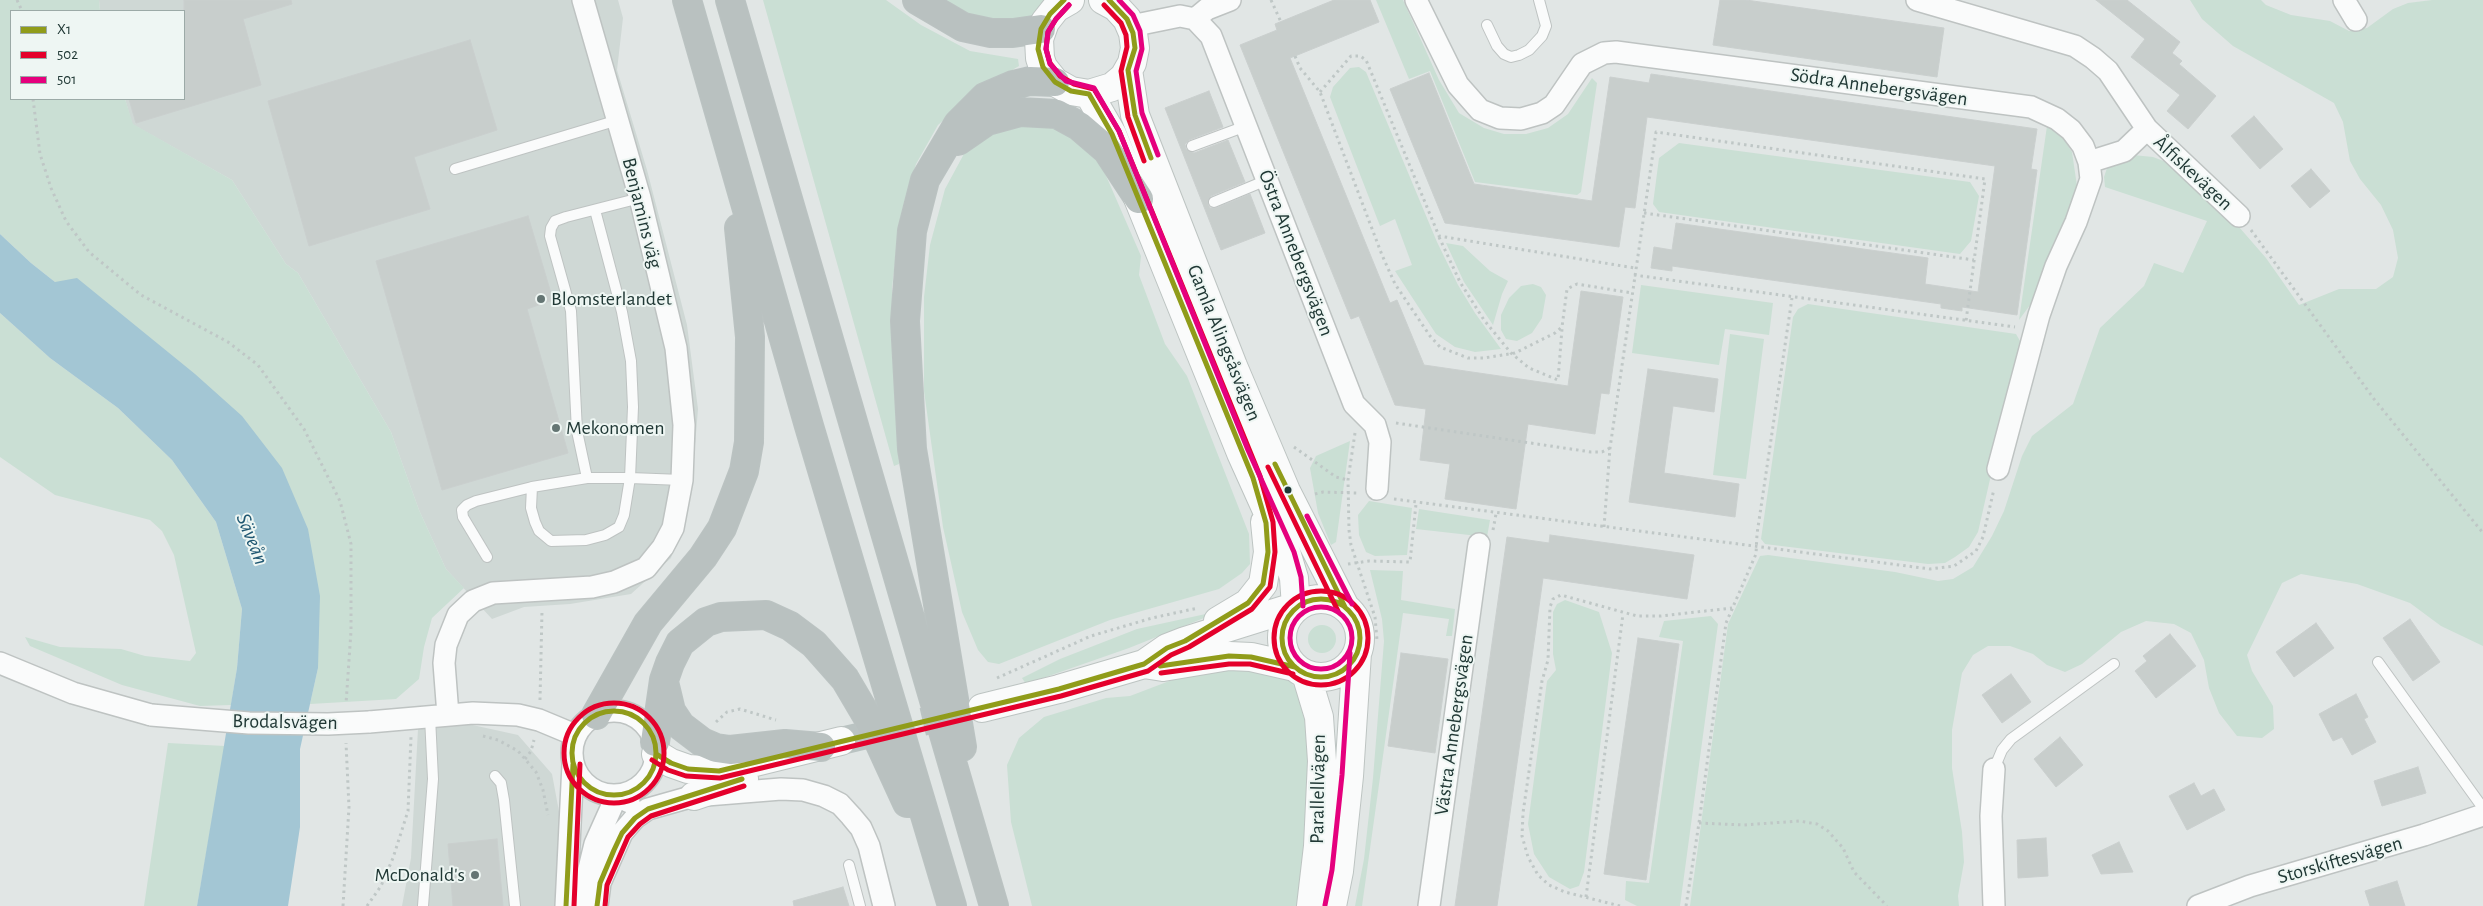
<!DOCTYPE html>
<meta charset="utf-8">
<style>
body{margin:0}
#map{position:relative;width:2483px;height:906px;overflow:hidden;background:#e1e6e5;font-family:"Alegreya Sans",sans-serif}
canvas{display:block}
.legend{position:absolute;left:10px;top:10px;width:175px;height:90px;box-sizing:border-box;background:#eef6f3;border:1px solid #9caaa7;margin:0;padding:6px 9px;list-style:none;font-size:15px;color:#203835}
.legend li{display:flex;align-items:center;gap:10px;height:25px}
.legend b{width:25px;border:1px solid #9caaa7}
</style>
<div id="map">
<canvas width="2483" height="906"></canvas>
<ul class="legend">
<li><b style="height:6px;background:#909c1a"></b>X1</li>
<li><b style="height:6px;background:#e4002b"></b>502</li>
<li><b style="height:6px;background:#e5007d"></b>501</li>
</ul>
</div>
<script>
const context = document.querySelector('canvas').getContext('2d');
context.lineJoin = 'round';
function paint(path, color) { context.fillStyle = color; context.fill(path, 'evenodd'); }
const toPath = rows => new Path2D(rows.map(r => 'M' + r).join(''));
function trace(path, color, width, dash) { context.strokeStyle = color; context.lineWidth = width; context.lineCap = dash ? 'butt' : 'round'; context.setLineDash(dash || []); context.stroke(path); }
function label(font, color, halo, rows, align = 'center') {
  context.font = font + ' "Alegreya Sans",sans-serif'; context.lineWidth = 4; context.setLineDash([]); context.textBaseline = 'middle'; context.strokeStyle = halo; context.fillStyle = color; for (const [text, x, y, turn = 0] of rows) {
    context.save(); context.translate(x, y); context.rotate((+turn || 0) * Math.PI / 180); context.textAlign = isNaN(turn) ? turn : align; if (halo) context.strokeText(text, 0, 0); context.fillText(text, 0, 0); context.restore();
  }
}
const built = toPath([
 [99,0,618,0,623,18,617,70,647,170,687,325,698,409,691,495,671,558,631,594,570,604,524,607,492,619,446,569,419,510,391,432,298,273,286,264,232,180,132,124,125,99,184,99,184,11,100,11],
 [468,724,518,735,552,774,560,817,559,906,402,906,411,858,418,729]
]);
const green = toPath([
 [0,0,99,0,100,11,11,11,11,99,125,99,133,124,232,180,286,264,298,273,391,432,419,510,446,569,464,588,432,618,424,647,419,679,396,699,310,704,318,668,55,282,31,263,0,234],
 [763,0,886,0,921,25,970,51,1018,59,1019,66,975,92,938,125,916,164,901,217,892,287,899,464,894,466],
 [944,0,1050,0,1028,20,1008,22,968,14],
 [1376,0,1403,0,1439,80,1459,113,1484,128,1504,134,1526,134,1548,128,1568,114,1592,78,1597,83,1581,192,1577,195,1475,182,1430,71,1409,79],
 [2190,0,2261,0,2266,5,2291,15,2330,21,2349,31,2367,28,2393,9,2408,3,2432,0,2483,0,2483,646,2441,626,2410,603,2357,584,2301,574,2282,583,2247,655,2252,671,2273,706,2274,729,2262,738,2237,736,2219,713,2209,688,2204,660,2191,633,2174,624,2146,621,2121,632,2082,664,2065,672,2047,665,2033,654,2010,646,1988,646,1973,655,1962,673,1952,730,1952,768,1962,832,1964,862,1958,896,1959,906,1690,906,1728,624,1760,556,1768,555,1895,572,1938,581,1953,579,1973,567,1992,536,2004,511,2022,456,2032,436,2073,404,2100,328,2144,286,2154,263,2183,273,2207,221,2105,187,2104,177,2107,168,2118,160,2133,155,2153,157,2174,165,2239,227,2266,258,2299,305,2339,289,2376,289,2393,277,2398,258,2393,230,2381,205,2360,179,2350,161,2343,122,2334,103,2233,46,2202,19],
 [1359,67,1366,72,1437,242,1458,285,1475,313,1501,349,1475,352,1455,347,1436,334,1395,271,1412,265,1395,219,1380,226,1330,97,1333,87,1350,68],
 [1005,124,1060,126,1097,155,1141,256,1139,275,1165,344,1187,376,1249,534,1250,564,1242,573,1219,589,1110,620,999,664,988,662,978,650,962,612,943,527,924,391,924,297,930,245,945,189,972,139],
 [2047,126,2063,138,2072,152,2078,193,2054,242,2033,301,2019,320],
 [1679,143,1970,182,1979,196,1971,241,1960,254,1659,212,1653,204,1659,158],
 [1446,243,1463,246,1490,271,1508,281,1502,294,1493,325,1464,282],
 [1533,284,1541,287,1546,295,1542,318,1532,333,1517,341,1506,339,1501,330,1501,315,1509,298,1521,286],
 [1641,285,1773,303,1769,335,1725,329,1719,365,1632,353],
 [1808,304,2016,334,2020,341,2019,352,1978,532,1969,547,1955,557,1945,563,1928,564,1765,544,1761,539,1793,317,1798,309],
 [0,313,50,358,118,408,172,460,216,522,242,609,237,668,231,705,200,706,122,685,30,646,25,637,60,647,121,649,145,656,190,661,196,653,174,555,162,531,150,520,55,495,0,457],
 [1730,334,1764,339,1746,479,1713,475],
 [1350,441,1336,542,1331,545,1318,513,1310,468,1316,456],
 [1369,501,1412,508,1407,555,1375,556,1366,552,1359,535,1358,515],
 [1419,509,1490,520,1487,537,1416,529],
 [1370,570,1403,571,1401,600,1455,609,1452,636,1446,636,1449,619,1403,613,1362,906,1355,906,1364,859,1373,778,1384,641,1382,619],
 [1565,600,1599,612,1612,653,1584,872,1579,886,1570,889,1549,877,1534,854,1528,824,1547,681,1556,670,1553,654,1553,612,1557,604],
 [1224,610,1129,648,1026,684,1022,678,1060,659,1137,629],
 [1711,616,1718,624,1680,906,1637,906,1625,900,1626,881,1649,883,1683,641,1659,637,1664,621],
 '1308 639a14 14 0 1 1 28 0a14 14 0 1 1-28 0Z',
 [1216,668,1263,668,1288,679,1301,694,1309,726,1309,796,1301,906,1032,906,1011,822,1007,765,1019,738,1044,717,1106,698,1130,696,1172,680],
 [168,743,225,746,197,906,144,906]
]);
const water = toPath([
 [0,234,31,263,55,282,77,278,195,374,242,416,282,468,308,529,320,596,318,668,300,749,300,827,288,906,197,906,237,668,242,609,216,522,172,460,118,408,50,358,0,313]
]);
const building = toPath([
 [184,0,291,0,292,4,243,19,261,85,136,123,129,99,184,99,184,0],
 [1334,0,1370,0,1379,22,1290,58,1390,303,1397,300,1424,365,1568,386,1581,291,1623,297,1609,394,1601,393,1595,434,1528,424,1516,509,1445,499,1450,464,1420,460,1426,409,1395,405,1359,316,1351,319,1240,45,1277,30,1275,24,1334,0],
 [1720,0,1746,0,1944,28,1937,77,1713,45,1720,0],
 [2096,0,2127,0,2180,42,2172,53,2182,61,2179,64,2216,96,2188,129,2167,111,2180,95,2131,57,2145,39,2096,0],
 [470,40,497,130,414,157,430,209,309,246,268,101,470,40],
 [1429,73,1474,184,1592,201,1610,77,1649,83,1651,74,2037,129,2031,169,2037,170,2017,315,1962,307,1962,311,1941,308,1941,304,1672,266,1672,271,1651,268,1654,247,1672,250,1676,223,1928,258,1925,284,1978,292,1995,166,1647,117,1635,208,1625,207,1619,247,1445,223,1390,89,1429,73],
 [1209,91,1223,127,1189,140,1185,144,1186,149,1194,153,1228,140,1245,182,1211,196,1208,204,1210,208,1216,208,1250,194,1265,233,1221,250,1165,108,1209,91],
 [2254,116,2283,149,2260,169,2231,136,2254,116],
 [2311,169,2330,191,2310,208,2291,186,2311,169],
 [528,216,553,300,527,309,568,453,442,490,376,261,528,216],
 [1648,369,1718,379,1714,412,1673,406,1664,473,1739,484,1735,517,1629,502,1648,369],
 [1550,535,1694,555,1687,599,1543,578,1497,906,1455,906,1507,537,1549,543,1550,535],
 [2410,619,2440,662,2413,681,2383,638,2410,619],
 [2316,623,2334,648,2294,677,2276,652,2316,623],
 [2170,634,2196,666,2156,698,2135,671,2147,661,2143,656,2170,634],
 [1638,638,1679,644,1646,880,1604,874,1638,638],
 [1401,653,1448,659,1435,753,1388,746,1401,653],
 [2011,674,2031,702,2002,723,1982,695,2011,674],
 [2356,694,2368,717,2364,719,2376,742,2352,755,2342,737,2333,741,2319,714,2356,694],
 [2060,737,2083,765,2056,787,2034,759,2060,737],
 [2418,767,2426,793,2382,806,2374,781,2418,767],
 [2194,783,2201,796,2214,789,2225,810,2187,830,2169,796,2194,783],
 [2046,838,2048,876,2018,878,2017,840,2046,838],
 [497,839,503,906,453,906,448,844,497,839],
 [2119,842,2133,872,2101,874,2092,855,2119,842],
 [2397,881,2405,906,2370,906,2365,891,2397,881],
 [843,887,849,906,794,906,793,901,843,887]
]);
const secondaryTunnel = toPath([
 [841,741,961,713]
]);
const path = toPath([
 [17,0,22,11],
 [1271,0,1281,22],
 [1295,56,1300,68,1320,92,1382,255,1395,284,1430,336,1440,347,1468,358,1484,358,1515,353,1555,333,1562,327,1567,289,1577,284,1632,293],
 [1320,92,1351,56,1360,56,1366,60,1439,236,1635,268],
 [33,99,40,154,51,188,66,221,89,252,141,295,228,342,258,365,304,429,340,501,351,544,351,631,346,704],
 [1644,213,1974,260],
 [2251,230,2374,399,2483,533],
 [1439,237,1460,282,1484,320,1511,353,1529,368,1558,380,1562,329],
 [1634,275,2015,327],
 [1396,423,1591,452,1602,452,1610,448],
 [1355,433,1348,480,1349,530,1351,545,1375,617,1377,640],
 [1294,447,1336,477,1348,480],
 [1315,494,1323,492,1358,493],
 [1394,499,1930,569,1954,566,1976,551,1983,537,1994,489],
 [1604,527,1610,448,1656,132,1985,179,1966,321],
 [1493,530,1496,514],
 [1348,564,1369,561,1410,562,1416,504],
 [997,678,1091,636,1152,618,1198,608],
 [540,700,542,611],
 [716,722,727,712,740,709,776,720],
 [483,736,498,740,518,751,525,759,536,772,543,790,548,815],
 [525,759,531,751,534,740],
 [1699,823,1744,825,1799,821,1817,824,1828,831,1843,848,1854,872,1887,906],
 [1586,897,1623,614],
 [343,906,349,807,346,743],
 [367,906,381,886,393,858,408,811,411,737],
 [1620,906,1565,892,1549,885,1538,875,1528,857,1522,836,1523,813,1542,681,1548,660,1550,607,1553,599,1561,595,1637,616,1661,616,1732,608],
 [1686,906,1699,823,1726,623,1756,554,1757,534,1792,298]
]);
const lane = toPath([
 [1487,25,1497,46,1504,54,1511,57,1519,55,1529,50,1542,36,1546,26,1539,0],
 [1192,146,1246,126],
 [455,169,618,120],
 [640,198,566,217,555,221,551,228,550,236,571,311,577,431,587,478,532,487,531,508,535,522,539,531,551,541,586,540,605,535,619,527,624,515,630,478,682,480],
 [1214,202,1267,180],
 [587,478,630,478,633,407,631,361,622,312,595,210],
 [487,557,463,517,462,510,467,505,476,501,532,487],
 [2378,662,2483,808],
 [1994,769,2002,750,2011,739,2114,664],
 [495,776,501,783,504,800,515,906],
 [849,865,860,906],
 [423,906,433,779,430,717]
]);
const street = toPath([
 [1416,0,1458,85,1480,110,1500,118,1521,119,1542,113,1554,105,1582,64,1604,53,1616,52,2031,107,2057,119,2071,130,2083,146,2089,162,2091,179,2076,222,2056,266,2039,315,1998,469],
 [1917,0,2075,46,2093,58,2108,71,2147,129,2239,216],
 [2344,0,2356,20],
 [1195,19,1211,36,1354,404,1375,425,1380,442,1377,489],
 [1131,26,1180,16,1195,19,1207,9,1230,0],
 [2089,162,2124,151,2147,129],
 [0,663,73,693,151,715],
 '572 753a42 42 0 1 1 84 0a42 42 0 1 1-84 0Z',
 [448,715,444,663,446,645,458,615,473,601,493,593,592,587,614,582,646,568,663,547,673,528,682,480,684,425,676,348,640,198,583,0],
 [369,722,473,713,518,715,539,720,575,735],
 [566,906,573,764],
 [580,906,595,844,617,795,629,802],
 [597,906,600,883,622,833,635,818,648,809,694,796,781,789,803,790,824,796,840,804,851,816,861,828,869,846,884,906],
 [1429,906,1479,544],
 [1994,906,1991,816,1994,769],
 [2198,906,2250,886,2424,835,2483,815]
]);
const secondary = toPath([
 [1070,0,1056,8,1045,22,1039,39,1040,58,1043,67,1055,82,1071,91,1089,94,1112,87,1124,77,1132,63,1135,48,1133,33,1127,19,1116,7,1103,0],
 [1128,70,1135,115,1233,366,1286,491,1345,607],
 [1089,94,1112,134,1241,453,1287,555,1294,578,1296,607],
 '1282 638a39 39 0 1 1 78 0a39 39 0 1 1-78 0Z',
 [1218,621,1248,603,1263,584,1268,552,1265,522],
 [1144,664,1163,667,1229,656,1251,657,1295,667],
 [1306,674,1319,717,1322,761,1318,846,1311,906],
 [982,708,1059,689,1144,664,1167,648,1185,641,1284,610,1293,610],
 [656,754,671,763,688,769,719,771,841,741],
 [694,796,744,779],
 [1332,906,1339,871,1349,776,1357,653]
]);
const highway = toPath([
 [687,0,809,426,952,906],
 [730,0,994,906],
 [917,0,963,27,991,33,1013,33,1041,29],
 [958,141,987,121,1020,112,1057,114,1079,126,1107,150,1139,199],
 [665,686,671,711,681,726,702,742,716,748,730,750,785,744,821,747],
 [596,715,648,623,703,557,722,528,744,471,749,442,750,337,739,228],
 [655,742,664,680,670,663,680,643,706,622,721,617,766,615,790,626,814,644,845,679,868,718,907,803],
 [962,747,912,449,905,321,912,231,925,180,958,124,985,97,1013,85,1030,81,1055,82]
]);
const streetBridge = toPath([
 [151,715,249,723,328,724,369,722]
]);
const bus1 = toPath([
 [1109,0,1127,19,1133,33,1135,48,1128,70,1135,115,1151,158],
 [1275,464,1345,607],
 '1282 638a39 39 0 1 1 78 0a39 39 0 1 1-78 0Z',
 [1160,666,1229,656,1251,657,1295,667],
 '572 753a42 42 0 1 1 84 0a42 42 0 1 1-84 0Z',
 [656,754,671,763,688,769,719,771,1059,689,1144,664,1167,648,1185,641,1248,603,1263,584,1268,552,1266,523,1253,478,1112,134,1089,94,1071,91,1055,82,1043,67,1038,49,1041,29,1050,14,1064,0],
 [566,906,573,764],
 [597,906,600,883,614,850,622,833,635,818,648,809,742,779]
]);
const bus2 = toPath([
 [1104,5,1121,23,1126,35,1127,47,1121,71,1128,117,1144,161],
 [1268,467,1338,611],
 '1274 638a47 47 0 1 1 94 0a47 47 0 1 1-94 0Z',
 [1161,673,1229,664,1250,664,1293,674],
 '564 753a50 50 0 1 1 100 0a50 50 0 1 1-100 0Z',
 [652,760,668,770,686,776,720,778,1061,696,1148,671,1171,655,1189,647,1252,609,1270,587,1275,552,1273,522,1260,476,1119,131,1094,89,1074,84,1060,76,1050,63,1046,49,1048,32,1056,19,1069,5],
 [574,906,580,764],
 [605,906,607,885,628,837,640,824,651,816,744,786]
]);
const bus3 = toPath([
 [1119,0,1133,15,1140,31,1142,49,1136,71,1142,113,1158,155],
 [1069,5,1056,19,1048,32,1046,49,1050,64,1066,81,1094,88,1119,131,1248,450,1294,552,1301,577,1303,606],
 [1307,516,1352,604],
 '1290 638a31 31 0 1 1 62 0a31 31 0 1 1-62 0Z',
 [1325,905,1332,870,1342,775,1350,653]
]);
const markers = [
 [541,299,5,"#647573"],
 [556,428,5,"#647573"],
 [1288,490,4.5,"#203835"],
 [475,875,5,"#647573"]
];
const streetNames = [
 ["Södra Annebergsvägen",1879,87,8],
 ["Ålfiskevägen",2193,173,43],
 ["Benjamins väg",642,213,76],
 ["Östra Annebergsvägen",1296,253,69],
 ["Gamla Alingsåsvägen",1224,343,68],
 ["Brodalsvägen",285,722,1],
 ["Västra Annebergsvägen",1454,725,-82],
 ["Parallellvägen",1318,789,-89],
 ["Storskiftesvägen",2340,860,-16]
];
const poiNames = [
 ["Blomsterlandet",551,299],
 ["Mekonomen",566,428],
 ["McDonald's",465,875,"right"]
];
const waterNames = [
 ["Säveån",252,539,68]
];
paint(built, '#cfd8d5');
paint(green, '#cadfd4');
paint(water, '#a3c6d4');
paint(building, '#c8cecc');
trace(building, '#cacfce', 1);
trace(secondaryTunnel, '#bac3c2', 28, [28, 14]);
trace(lane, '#bec3c2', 12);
trace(street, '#bec3c2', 24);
trace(secondary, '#bdc4c2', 30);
trace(highway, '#bbc3c2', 30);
trace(path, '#bfc7c6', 3, [2.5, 4]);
trace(lane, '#fafbfb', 10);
trace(street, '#fafbfb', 21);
trace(secondary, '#fafbfb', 28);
trace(highway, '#b9c1c0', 28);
trace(streetBridge, '#bec3c2', 24, []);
trace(streetBridge, '#fafbfb', 21);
trace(bus1, '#909c1a', 5);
trace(bus2, '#e4002b', 5);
trace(bus3, '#e5007d', 5);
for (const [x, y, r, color] of markers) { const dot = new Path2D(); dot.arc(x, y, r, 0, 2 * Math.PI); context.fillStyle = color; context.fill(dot); trace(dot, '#eef6f3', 2); }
label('20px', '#203835', '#eef6f3', streetNames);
label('20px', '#203835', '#eef6f3', poiNames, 'left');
label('italic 21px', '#1e5671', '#eef6f3', waterNames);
</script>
